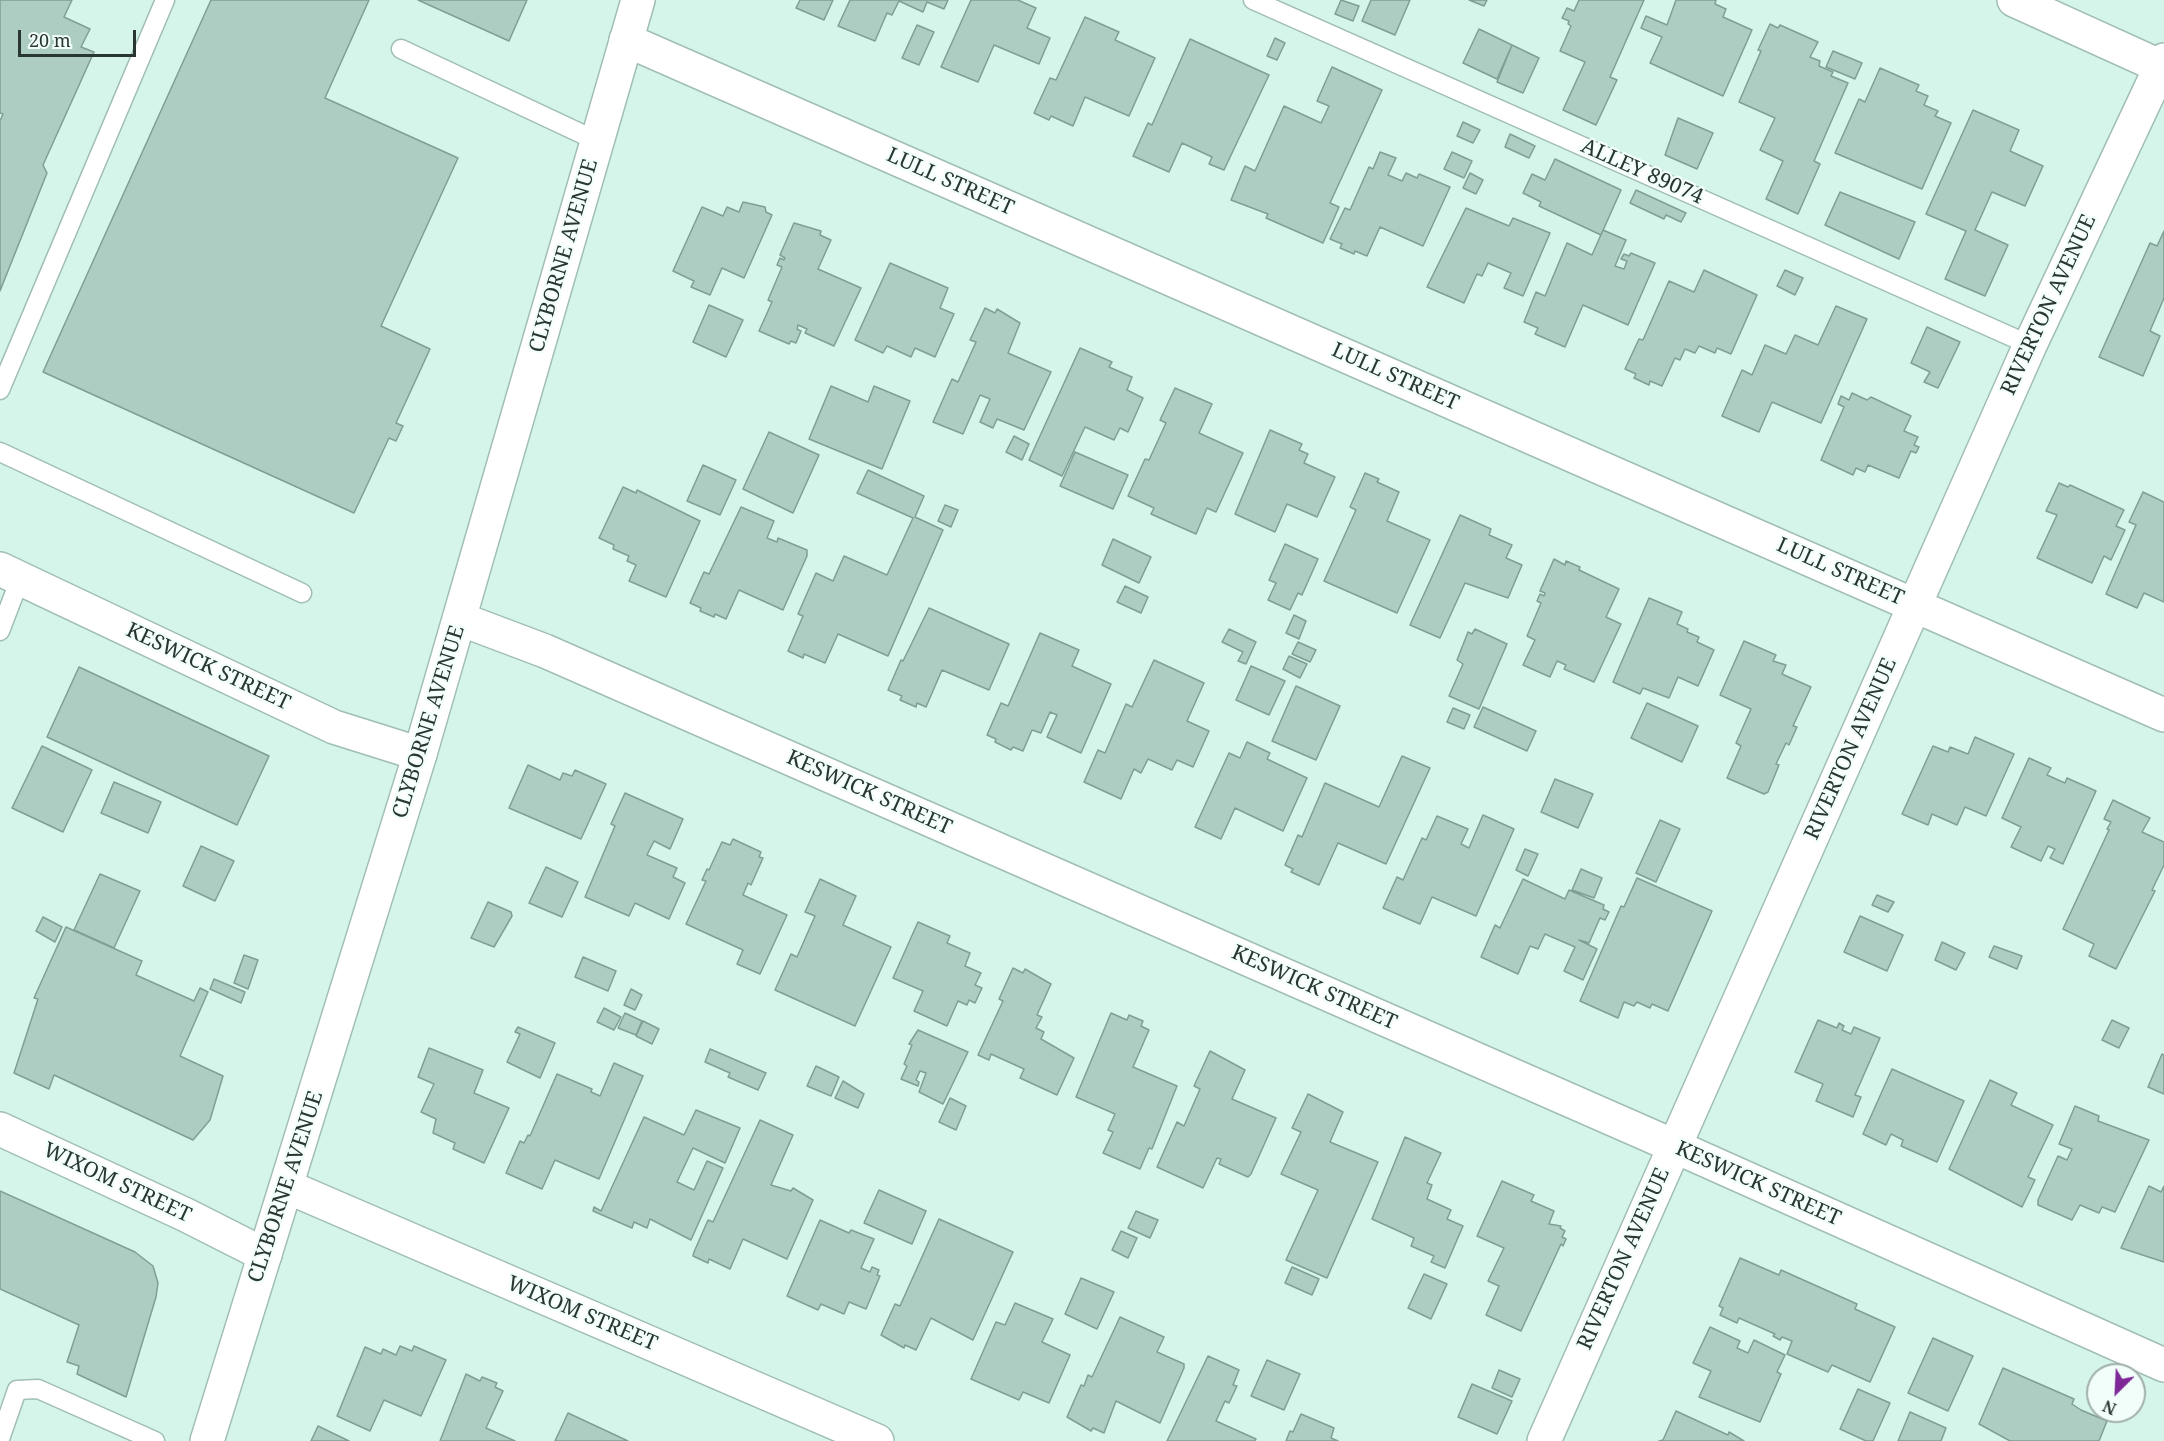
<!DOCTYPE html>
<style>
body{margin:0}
#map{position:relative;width:2164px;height:1441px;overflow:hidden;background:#d5f5eb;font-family:"Noto Serif",serif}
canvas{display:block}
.north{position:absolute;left:2086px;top:1363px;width:60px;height:60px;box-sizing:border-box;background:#f1fef9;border:2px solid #a1aea9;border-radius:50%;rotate:204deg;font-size:16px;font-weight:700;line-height:24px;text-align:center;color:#2a3632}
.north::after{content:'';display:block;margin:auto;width:21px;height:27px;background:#7f2998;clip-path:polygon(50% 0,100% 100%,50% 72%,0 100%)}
.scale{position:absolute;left:18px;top:30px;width:118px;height:27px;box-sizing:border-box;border:3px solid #2a3632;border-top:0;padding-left:8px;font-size:18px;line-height:21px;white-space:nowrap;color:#2a3632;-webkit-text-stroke:4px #f1fef9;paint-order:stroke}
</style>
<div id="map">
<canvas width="2164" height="1441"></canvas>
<div class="north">N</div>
<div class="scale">20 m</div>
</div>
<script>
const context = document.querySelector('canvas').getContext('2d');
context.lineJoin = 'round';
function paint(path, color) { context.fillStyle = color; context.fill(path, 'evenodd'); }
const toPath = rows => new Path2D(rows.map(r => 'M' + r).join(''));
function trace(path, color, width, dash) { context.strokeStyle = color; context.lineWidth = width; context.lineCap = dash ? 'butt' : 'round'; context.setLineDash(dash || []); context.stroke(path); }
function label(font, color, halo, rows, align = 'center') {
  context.font = font + ' "Noto Serif",serif'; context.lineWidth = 4.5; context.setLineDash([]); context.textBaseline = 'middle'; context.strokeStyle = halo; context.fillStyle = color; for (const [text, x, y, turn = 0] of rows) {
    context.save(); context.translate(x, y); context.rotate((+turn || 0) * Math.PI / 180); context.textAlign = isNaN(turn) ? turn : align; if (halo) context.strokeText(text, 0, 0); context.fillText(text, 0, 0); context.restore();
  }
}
const building = toPath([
 [0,0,72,0,64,17,90,29,81,47,94,52,43,165,47,173,0,291,0,121,3,114,0,113,0,0],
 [211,0,369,0,325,98,458,158,381,326,430,349,396,423,403,426,396,441,389,438,354,513,43,372,211,0],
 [418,0,527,0,509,41,418,0],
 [800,0,833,0,824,20,796,8,800,0],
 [850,0,948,0,944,9,927,2,923,12,899,1,892,15,887,13,875,41,838,26,850,0],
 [971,0,1018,0,1036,8,1027,28,1050,38,1039,64,994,45,978,82,941,67,971,0],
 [1341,0,1359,6,1353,21,1335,14,1341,0],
 [1371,0,1410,0,1395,35,1362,21,1371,0],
 [1469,0,1487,0,1484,6,1469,0],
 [1579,0,1644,0,1610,77,1617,80,1596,125,1563,110,1585,62,1560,51,1571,26,1568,24,1569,21,1562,18,1567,8,1574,11,1579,0],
 [1676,0,1716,0,1715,4,1726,9,1723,17,1752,30,1723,96,1650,63,1662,37,1641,28,1646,16,1667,25,1676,0],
 [1085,17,1119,32,1115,40,1155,58,1129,116,1085,97,1073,126,1051,116,1049,120,1034,113,1050,78,1056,80,1085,17],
 [1770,24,1778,28,1780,25,1818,42,1810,57,1820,61,1819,66,1833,72,1831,76,1848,83,1814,161,1820,164,1798,214,1766,199,1783,161,1760,150,1775,118,1739,102,1761,51,1758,50,1770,24],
 [917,25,934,32,919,65,902,58,917,25],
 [1479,29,1512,45,1497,79,1463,63,1479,29],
 [1275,38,1285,43,1277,60,1267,56,1275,38],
 [1190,39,1269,75,1224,170,1209,164,1212,157,1182,143,1169,172,1133,156,1148,123,1152,125,1190,39],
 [1512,45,1539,58,1523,93,1497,82,1512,45],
 [1833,51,1862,63,1855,79,1826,67,1833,51],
 [1332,67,1382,90,1330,203,1339,207,1323,243,1266,218,1268,214,1231,200,1245,166,1255,171,1284,106,1321,123,1329,106,1317,101,1332,67],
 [1880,68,1919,85,1916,91,1928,96,1924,105,1938,111,1935,116,1951,123,1922,189,1835,153,1859,99,1865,102,1880,68],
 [1973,110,2019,130,2010,151,2043,166,2025,206,1992,192,1975,230,2008,245,1985,296,1945,279,1966,231,1926,214,1973,110],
 [1678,118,1713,133,1697,169,1665,155,1678,118],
 [1463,122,1480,130,1473,143,1457,136,1463,122],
 [1510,134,1535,146,1529,158,1505,147,1510,134],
 [1380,152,1396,158,1388,175,1402,181,1406,173,1417,178,1419,174,1450,187,1423,246,1380,227,1367,256,1355,251,1354,254,1340,248,1342,244,1330,239,1345,208,1350,210,1369,167,1373,169,1380,152],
 [1452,152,1472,161,1464,178,1444,169,1452,152],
 [1555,159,1621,190,1601,235,1539,206,1541,202,1523,193,1532,174,1545,180,1555,159],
 [1470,173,1483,180,1476,194,1463,188,1470,173],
 [1636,190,1686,213,1681,222,1666,215,1664,219,1630,203,1636,190],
 [1840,192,1915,222,1899,259,1825,225,1840,192],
 [743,202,765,207,766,212,772,215,744,278,722,268,710,295,691,287,694,281,673,271,702,207,723,216,727,207,739,212,743,202],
 [1466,208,1509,226,1513,218,1550,233,1523,296,1504,288,1511,273,1488,263,1482,276,1477,274,1464,303,1427,287,1466,208],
 [794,223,821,231,820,235,831,240,818,269,861,288,834,346,805,333,807,329,798,325,797,329,801,331,796,343,791,341,789,344,759,331,772,302,768,300,782,267,777,265,780,258,784,260,785,258,780,255,794,223],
 [1603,230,1626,240,1615,266,1624,269,1627,261,1621,259,1624,254,1629,256,1631,253,1655,263,1628,325,1583,305,1565,347,1535,334,1538,328,1524,322,1536,292,1545,296,1567,243,1592,255,1603,230],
 [2164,231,2164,298,2150,331,2160,336,2143,376,2099,357,2150,243,2157,246,2164,231],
 [890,263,948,288,940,308,954,314,935,357,915,348,911,357,887,346,883,353,855,340,890,263],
 [1704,270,1757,295,1731,354,1717,348,1715,353,1699,346,1695,353,1685,349,1680,360,1675,358,1662,386,1650,381,1649,385,1634,378,1636,374,1625,369,1639,339,1643,340,1669,281,1694,292,1704,270],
 [1785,270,1803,278,1795,295,1777,286,1785,270],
 [709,305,743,320,726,357,693,342,709,305],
 [1836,306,1867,319,1821,423,1772,402,1759,432,1722,416,1742,370,1752,375,1765,345,1786,354,1795,335,1818,345,1836,306],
 [985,308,995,313,997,309,1020,323,1008,353,1051,372,1024,430,997,419,993,428,980,422,990,399,980,395,963,434,933,422,952,379,958,382,976,342,970,340,985,308],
 [1927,327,1960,342,1938,388,1924,382,1930,372,1911,363,1927,327],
 [1080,348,1112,362,1109,367,1132,377,1127,390,1143,398,1128,432,1120,428,1114,440,1085,427,1062,476,1029,460,1080,348],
 [831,386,868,402,874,386,910,401,882,469,809,439,831,386],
 [1175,388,1212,404,1199,433,1243,453,1216,512,1207,508,1196,534,1151,514,1154,508,1128,496,1145,459,1149,460,1166,423,1160,420,1175,388],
 [1852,393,1867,400,1871,397,1911,416,1904,431,1918,437,1914,445,1919,447,1916,453,1911,451,1899,478,1868,465,1865,472,1856,468,1853,475,1821,460,1844,407,1838,404,1841,396,1849,400,1852,393],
 [1270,430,1302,444,1299,450,1308,454,1304,463,1335,477,1317,517,1287,504,1275,532,1235,514,1270,430],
 [769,432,819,455,793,513,743,489,769,432],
 [1014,436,1029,444,1022,460,1006,452,1014,436],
 [1075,452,1128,475,1113,509,1060,486,1075,452],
 [703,465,736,480,720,515,687,501,703,465],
 [868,470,924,496,915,517,943,530,888,656,838,634,825,663,804,654,803,658,788,651,803,616,798,614,816,573,833,581,844,556,887,575,913,518,857,493,868,470],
 [1365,473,1379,479,1377,482,1399,492,1387,521,1430,540,1397,613,1324,581,1356,510,1350,507,1365,473],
 [2059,483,2068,487,2070,485,2124,510,2116,526,2125,530,2111,560,2104,556,2092,583,2037,558,2057,515,2046,511,2059,483],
 [623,487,636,493,637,490,700,521,666,597,629,581,636,565,627,561,629,556,613,549,614,545,599,538,623,487],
 [2143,492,2164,502,2164,602,2144,593,2137,608,2106,594,2136,525,2129,522,2143,492],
 [945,505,958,510,951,527,938,521,945,505],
 [741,507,774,521,767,538,777,542,778,538,807,550,807,556,783,610,739,590,726,619,715,614,714,617,700,611,701,608,690,603,704,572,709,574,741,507],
 [1460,515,1491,529,1489,535,1512,545,1506,558,1522,565,1508,598,1465,583,1440,638,1410,625,1460,515],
 [1113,539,1151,557,1139,583,1102,565,1113,539],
 [1285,544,1318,559,1302,595,1298,593,1290,610,1268,600,1276,583,1269,580,1285,544],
 [1554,559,1565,565,1566,561,1580,567,1579,570,1619,589,1606,617,1621,624,1594,682,1564,669,1566,665,1557,661,1550,677,1523,665,1535,640,1527,636,1541,603,1537,601,1540,594,1544,596,1545,593,1540,591,1554,559],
 [1125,586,1148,597,1141,613,1117,602,1125,586],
 [1649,598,1682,612,1677,624,1688,629,1687,632,1699,637,1697,642,1714,650,1698,686,1678,677,1669,698,1643,688,1640,694,1613,682,1649,598],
 [929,608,1009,644,989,690,942,670,926,707,917,703,916,707,900,700,902,696,888,690,901,660,903,661,929,608],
 [1294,615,1306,621,1299,639,1286,633,1294,615],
 [1229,629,1256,642,1246,664,1238,661,1243,652,1222,642,1229,629],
 [1475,629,1507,644,1479,709,1449,696,1463,664,1457,660,1468,632,1472,634,1475,629],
 [1040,633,1079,650,1072,666,1111,684,1081,753,1047,737,1057,715,1050,712,1041,733,1032,730,1023,751,1013,747,1011,750,995,742,996,739,987,735,1001,703,1008,706,1040,633],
 [1744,641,1776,655,1773,661,1786,665,1782,674,1811,687,1793,726,1797,727,1789,745,1786,743,1776,764,1779,765,1768,792,1764,794,1727,778,1741,746,1736,743,1751,709,1720,695,1744,641],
 [1298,642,1316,650,1310,662,1292,654,1298,642],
 [1289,656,1307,664,1300,678,1283,669,1289,656],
 [1154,660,1204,683,1187,721,1209,731,1193,767,1177,760,1172,770,1148,759,1141,773,1134,769,1121,799,1084,782,1098,750,1105,753,1126,704,1132,707,1154,660],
 [1251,666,1285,681,1269,715,1236,700,1251,666],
 [79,667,269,756,237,825,47,737,79,667],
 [1296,686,1340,706,1316,760,1272,741,1296,686],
 [1647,703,1698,726,1682,762,1631,738,1647,703],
 [1483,707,1536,731,1527,751,1474,727,1483,707],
 [1453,708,1470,715,1464,729,1447,722,1453,708],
 [1975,737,2014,754,1986,816,1965,807,1957,825,1932,814,1928,825,1902,814,1933,746,1948,752,1950,747,1968,754,1975,737],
 [1247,742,1270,753,1267,759,1307,778,1283,831,1235,808,1221,839,1195,827,1229,753,1240,758,1247,742],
 [42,746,92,770,63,832,12,808,42,746],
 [1402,756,1430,768,1386,864,1338,843,1319,885,1291,872,1293,869,1285,865,1298,835,1302,837,1325,783,1379,807,1402,756],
 [2029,758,2051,768,2047,775,2065,783,2067,778,2096,791,2063,864,2050,858,2055,849,2048,846,2041,861,2011,847,2021,827,2002,818,2029,758],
 [528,765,560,780,563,773,572,776,575,770,606,784,581,839,509,808,528,765],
 [1555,779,1593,794,1578,828,1541,812,1555,779],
 [114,782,161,802,148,833,101,813,114,782],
 [625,793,683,819,670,849,654,841,647,855,677,868,673,877,685,883,669,919,635,903,629,916,585,897,615,826,611,824,625,793],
 [2113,800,2150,818,2142,832,2164,842,2164,865,2152,890,2155,891,2116,969,2089,956,2094,944,2063,929,2109,830,2107,829,2111,822,2104,819,2113,800],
 [1483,815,1514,829,1476,916,1432,897,1420,924,1383,908,1397,877,1403,880,1422,838,1426,840,1437,816,1468,829,1461,844,1469,848,1483,815],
 [1660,820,1680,829,1656,882,1636,873,1660,820],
 [733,839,761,852,759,857,763,858,751,885,748,883,743,895,787,915,760,974,737,964,743,950,686,924,706,881,702,880,707,869,709,870,722,842,730,845,733,839],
 [201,846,234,861,215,901,183,886,201,846],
 [1525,849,1538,854,1528,876,1516,870,1525,849],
 [546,867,578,882,562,917,529,903,546,867],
 [1581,869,1602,878,1594,898,1572,890,1581,869],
 [100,874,140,891,114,948,74,930,100,874],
 [1637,878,1712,911,1668,1011,1652,1004,1650,1008,1637,1002,1634,1006,1624,1002,1618,1018,1580,1001,1621,906,1624,907,1637,878],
 [820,879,856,896,843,925,891,947,855,1026,775,990,791,954,797,957,815,916,805,912,820,879],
 [1523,879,1565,899,1569,890,1604,905,1603,909,1609,912,1605,920,1600,918,1589,943,1579,940,1597,949,1583,980,1564,971,1575,947,1545,934,1538,949,1530,946,1518,974,1481,957,1495,925,1500,928,1523,879],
 [1877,895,1894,902,1888,912,1872,905,1877,895],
 [488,902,511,912,512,916,494,947,471,938,488,902],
 [1860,916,1903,935,1887,971,1844,952,1860,916],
 [43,917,62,927,55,942,36,931,43,917],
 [918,922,950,936,947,943,970,953,965,966,981,973,975,985,982,988,975,1003,969,1000,967,1005,958,1001,947,1026,914,1011,923,991,893,978,918,922],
 [66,927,142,961,136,975,194,1001,200,988,208,992,180,1056,223,1076,210,1120,193,1140,54,1075,49,1089,14,1073,38,999,34,998,66,927],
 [1942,942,1965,953,1956,970,1935,960,1942,942],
 [1994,946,2022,956,2017,969,1989,957,1994,946],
 [244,955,258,960,248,989,234,983,244,955],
 [583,957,616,971,608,991,575,977,583,957],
 [1013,968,1023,973,1025,969,1051,984,1037,1015,1042,1017,1036,1028,1044,1032,1041,1039,1074,1058,1057,1095,1020,1078,1024,1069,991,1054,989,1060,978,1055,1003,1001,999,999,1013,968],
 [214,979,245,992,241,1003,210,989,214,979],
 [631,989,642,995,635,1010,624,1005,631,989],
 [604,1008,621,1017,614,1030,597,1022,604,1008],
 [625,1013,642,1021,636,1035,618,1028,625,1013],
 [1111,1013,1127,1020,1129,1015,1143,1021,1141,1026,1149,1030,1133,1067,1177,1086,1152,1149,1149,1148,1140,1169,1103,1153,1113,1132,1108,1130,1115,1114,1076,1097,1111,1013],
 [1818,1020,1837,1028,1839,1023,1844,1026,1842,1030,1851,1034,1854,1027,1880,1038,1855,1095,1861,1097,1853,1117,1816,1101,1823,1084,1795,1072,1818,1020],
 [2112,1020,2129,1028,2119,1048,2102,1040,2112,1020],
 [643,1021,659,1029,652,1044,636,1036,643,1021],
 [518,1027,555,1043,540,1078,507,1062,520,1034,515,1032,518,1027],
 [918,1030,968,1052,943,1104,919,1092,926,1073,920,1071,916,1080,919,1082,918,1086,901,1079,907,1066,904,1064,912,1045,909,1044,918,1030],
 [429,1048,483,1070,474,1093,509,1108,484,1163,453,1149,455,1143,433,1133,436,1119,421,1112,434,1084,418,1077,429,1048],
 [710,1049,766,1073,758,1090,728,1077,730,1073,705,1062,710,1049],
 [1210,1051,1245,1070,1232,1099,1276,1118,1251,1174,1248,1177,1219,1164,1221,1159,1217,1158,1203,1188,1157,1167,1177,1122,1184,1126,1200,1089,1194,1086,1210,1051],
 [2162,1054,2164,1055,2164,1094,2148,1087,2162,1054],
 [614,1063,643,1076,599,1179,555,1160,542,1189,506,1173,520,1141,524,1143,528,1135,530,1136,557,1074,592,1089,591,1092,600,1096,614,1063],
 [816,1066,839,1077,831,1096,807,1086,816,1066],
 [1892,1069,1964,1101,1937,1162,1901,1146,1903,1140,1891,1134,1886,1145,1863,1134,1892,1069],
 [1990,1080,2017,1093,2011,1105,2053,1125,2028,1177,2035,1180,2022,1207,1949,1169,1990,1080],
 [843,1081,864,1094,858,1108,835,1098,843,1081],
 [1308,1094,1343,1112,1330,1142,1378,1162,1327,1278,1286,1260,1318,1190,1281,1174,1301,1132,1292,1128,1308,1094],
 [950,1098,966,1106,956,1130,939,1122,950,1098],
 [2075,1106,2099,1116,2098,1121,2149,1140,2115,1212,2102,1207,2099,1213,2080,1205,2072,1220,2038,1205,2038,1200,2058,1156,2067,1160,2072,1149,2059,1144,2075,1106],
 [696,1110,740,1128,725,1163,693,1148,677,1182,694,1190,707,1161,723,1168,691,1240,650,1219,647,1228,634,1222,632,1228,593,1211,594,1207,601,1211,644,1117,684,1135,696,1110],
 [760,1120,793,1135,771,1185,791,1191,793,1188,813,1200,787,1259,743,1239,730,1269,709,1259,708,1263,693,1256,694,1252,708,1220,713,1222,760,1120],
 [1405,1137,1441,1153,1427,1183,1432,1185,1427,1199,1451,1210,1447,1219,1463,1226,1445,1268,1431,1262,1434,1256,1411,1246,1414,1238,1372,1219,1405,1137],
 [1502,1181,1534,1195,1531,1201,1554,1211,1549,1224,1561,1226,1560,1228,1565,1231,1562,1237,1566,1239,1563,1246,1561,1244,1521,1331,1486,1315,1499,1286,1488,1281,1504,1248,1477,1236,1502,1181],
 [2149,1186,2161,1192,2164,1186,2164,1262,2121,1248,2149,1186],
 [879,1190,926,1211,912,1244,864,1223,879,1190],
 [0,1191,135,1252,153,1266,158,1283,156,1297,126,1397,77,1374,79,1366,67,1362,79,1325,0,1289,0,1191],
 [1136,1211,1158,1220,1150,1238,1128,1228,1136,1211],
 [939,1219,1013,1252,973,1340,931,1318,916,1350,905,1345,904,1348,881,1335,895,1304,900,1306,939,1219],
 [820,1220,849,1233,851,1230,874,1239,861,1268,870,1272,872,1267,879,1270,877,1275,880,1276,866,1309,849,1302,844,1314,821,1304,818,1310,787,1296,820,1220],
 [1121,1231,1137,1238,1128,1258,1112,1250,1121,1231],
 [1740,1258,1779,1275,1781,1270,1857,1304,1855,1309,1895,1327,1870,1382,1832,1365,1828,1372,1787,1354,1792,1341,1782,1337,1780,1340,1773,1336,1775,1334,1739,1318,1737,1323,1720,1315,1723,1308,1719,1306,1740,1258],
 [1292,1267,1319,1279,1312,1295,1285,1283,1292,1267],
 [1424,1274,1447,1284,1431,1319,1408,1308,1424,1274],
 [1081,1278,1114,1292,1097,1329,1065,1314,1081,1278],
 [1015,1303,1053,1319,1042,1342,1070,1355,1049,1403,1023,1392,1019,1400,971,1379,996,1322,1005,1325,1015,1303],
 [1120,1317,1164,1337,1157,1352,1184,1364,1184,1368,1160,1423,1116,1401,1104,1433,1093,1428,1091,1431,1067,1417,1081,1385,1084,1386,1088,1375,1092,1377,1120,1317],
 [1710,1327,1740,1341,1737,1348,1748,1353,1754,1340,1785,1355,1777,1372,1781,1374,1760,1422,1699,1397,1711,1371,1693,1363,1710,1327],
 [1933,1338,1973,1356,1948,1411,1908,1393,1933,1338],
 [400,1346,412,1351,414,1346,446,1360,421,1416,384,1400,370,1431,337,1416,365,1347,381,1354,383,1349,396,1355,400,1346],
 [1208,1356,1239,1370,1233,1385,1237,1386,1229,1403,1225,1401,1216,1421,1256,1439,1255,1441,1167,1441,1208,1356],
 [1267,1360,1300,1374,1284,1410,1251,1396,1267,1360],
 [2003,1368,2074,1399,2072,1404,2081,1410,2107,1421,2099,1441,2010,1441,1979,1424,2003,1368],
 [1499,1370,1520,1379,1512,1397,1492,1388,1499,1370],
 [466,1374,480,1381,482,1377,497,1383,495,1387,503,1391,486,1428,515,1441,440,1441,466,1374],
 [1472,1384,1512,1401,1497,1434,1458,1417,1472,1384],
 [1858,1389,1890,1403,1873,1441,1866,1441,1840,1429,1858,1389],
 [1676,1411,1728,1435,1729,1432,1744,1441,1659,1441,1663,1440,1676,1411],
 [1910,1412,1946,1428,1941,1441,1898,1441,1910,1412],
 [568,1413,628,1441,555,1441,568,1413],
 [1301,1414,1334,1428,1331,1438,1338,1441,1286,1441,1290,1431,1293,1432,1301,1414],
 [318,1426,349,1441,311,1441,318,1426]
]);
const lane = toPath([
 [1253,0,2030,345],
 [401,49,597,141],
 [0,390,165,0],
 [0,452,302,593],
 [0,631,20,579],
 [0,1439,17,1390,38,1389,155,1441]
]);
const street = toPath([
 [626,40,2164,715],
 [0,569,334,727,420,754],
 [460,619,545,651,1674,1146,2164,1365],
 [0,1129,186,1215,265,1255],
 [288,1187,877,1441],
 [1544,1441,2030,345,2164,60]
]);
const secondary = toPath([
 [2014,0,2164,68]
]);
const primary = toPath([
 [207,1441,420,754,638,0]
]);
const streetNames = [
 ["ALLEY 89074",1642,172,24],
 ["LULL STREET",950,182,24],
 ["CLYBORNE AVENUE",564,256,-74],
 ["RIVERTON AVENUE",2049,305,-65],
 ["LULL STREET",1395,377,24],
 ["LULL STREET",1840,572,24],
 ["KESWICK STREET",208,667,25],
 ["CLYBORNE AVENUE",429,722,-73],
 ["RIVERTON AVENUE",1851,749,-66],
 ["KESWICK STREET",869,793,24],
 ["KESWICK STREET",1314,988,24],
 ["WIXOM STREET",117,1183,25],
 ["KESWICK STREET",1758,1184,24],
 ["CLYBORNE AVENUE",286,1187,-72],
 ["RIVERTON AVENUE",1624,1259,-66],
 ["WIXOM STREET",582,1314,23]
];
paint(building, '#adccc2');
trace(building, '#809e94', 1.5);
trace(lane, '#a0beb4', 21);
trace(street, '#a0beb4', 36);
trace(secondary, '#a0beb4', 36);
trace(primary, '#a0beb4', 36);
trace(lane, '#fff', 18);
trace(street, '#fff', 33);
trace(secondary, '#fff', 33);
trace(primary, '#fff', 33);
label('21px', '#2a3632', '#f1fef9', streetNames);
</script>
